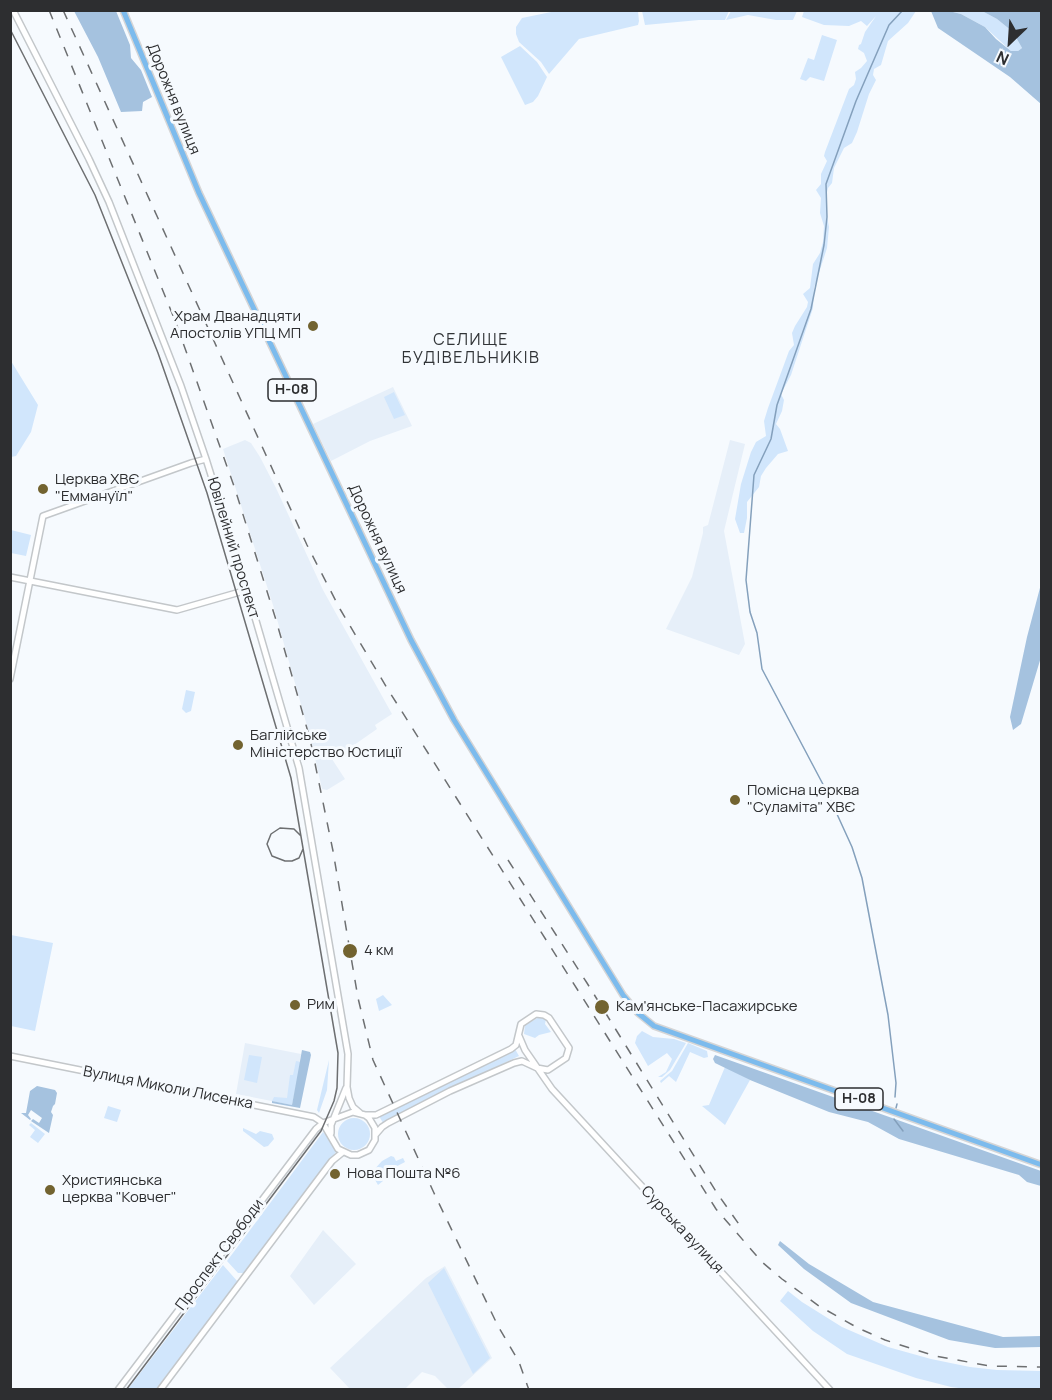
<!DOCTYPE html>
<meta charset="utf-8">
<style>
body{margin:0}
#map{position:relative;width:1052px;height:1400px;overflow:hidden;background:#f6fafe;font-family:Manrope,sans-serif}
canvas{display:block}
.frame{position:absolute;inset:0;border:12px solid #2d2e30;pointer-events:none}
.north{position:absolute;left:980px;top:12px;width:60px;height:60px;-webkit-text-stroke:4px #f6fafe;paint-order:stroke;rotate:205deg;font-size:16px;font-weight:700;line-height:24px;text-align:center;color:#2d2e30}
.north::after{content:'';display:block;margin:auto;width:21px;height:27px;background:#2d2e30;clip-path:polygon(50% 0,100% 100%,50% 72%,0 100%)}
</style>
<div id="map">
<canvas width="1052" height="1400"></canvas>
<div class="frame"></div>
<div class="north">N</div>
</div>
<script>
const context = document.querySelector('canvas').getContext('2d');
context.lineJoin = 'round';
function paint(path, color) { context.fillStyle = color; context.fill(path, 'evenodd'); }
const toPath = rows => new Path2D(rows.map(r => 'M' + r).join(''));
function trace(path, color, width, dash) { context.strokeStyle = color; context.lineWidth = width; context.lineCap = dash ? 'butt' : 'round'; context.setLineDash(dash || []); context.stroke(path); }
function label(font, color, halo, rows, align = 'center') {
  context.font = font + ' Manrope,sans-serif'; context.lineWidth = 6; context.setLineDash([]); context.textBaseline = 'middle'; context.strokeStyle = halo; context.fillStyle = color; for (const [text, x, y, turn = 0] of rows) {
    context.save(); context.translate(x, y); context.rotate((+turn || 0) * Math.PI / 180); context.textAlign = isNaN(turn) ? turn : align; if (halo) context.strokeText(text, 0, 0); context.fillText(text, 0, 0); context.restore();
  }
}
const built = toPath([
 [393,387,412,426,370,441,331,461,313,424],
 [245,440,251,443,260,457,276,488,323,590,392,714,375,725,377,729,344,752,341,749,330,756,345,779,327,790,322,789,311,740,273,605,223,449],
 [730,440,745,444,724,531,745,644,739,655,666,629,692,577,703,533,703,527,708,525],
 [245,1043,301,1054,292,1105,236,1094],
 [323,1230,356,1264,314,1305,290,1276],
 [445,1266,492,1358,458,1389,448,1389,435,1376,422,1372,405,1389,350,1389,330,1368,426,1278]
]);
const green = toPath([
 [556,11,638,11,639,21,638,25,579,39,549,74,541,62,519,42,516,34,516,27,522,18],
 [642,11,642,10,729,11,725,20,699,20,645,25],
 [731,11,797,10,797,11,793,20,776,20,748,15,726,20],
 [804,11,916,11,908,23,888,41,881,65,874,69,873,75,876,80,869,94,857,132,852,143,844,148,834,168,832,183,828,188,826,196,827,217,829,227,827,248,814,288,813,308,791,375,781,394,784,400,782,411,776,424,780,429,788,451,778,454,766,468,761,476,759,487,747,502,747,518,744,533,740,533,735,519,741,484,751,452,756,442,766,436,764,421,768,408,789,351,794,345,792,333,795,326,807,307,808,302,803,294,810,288,813,264,820,253,823,242,824,226,820,213,821,198,816,190,821,184,821,174,827,161,824,156,825,152,849,89,854,85,856,79,855,72,861,68,867,61,864,53,858,49,859,45,861,44,865,32,876,16,867,26,861,21,849,26,824,25,802,17],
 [949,11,982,11,997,19,1013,32,1022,48,1018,51,1011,51,985,27,961,14],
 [822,35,837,40,824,81,810,77,806,81,800,79,808,58,814,60],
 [520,46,537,62,547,77,538,96,533,102,525,105,501,57],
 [11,361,38,405,31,432,16,456,11,457],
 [394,392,405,415,394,419,384,397],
 [11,530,31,535,26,556,11,553],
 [186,690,195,692,191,711,186,713,182,709],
 [11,935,53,943,35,1031,11,1026],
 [383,995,392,1005,379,1011,376,999],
 [541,1016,546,1019,545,1024,551,1032,539,1035,535,1038,524,1034,525,1025],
 [642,1031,653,1037,674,1039,686,1043,670,1070,662,1077,658,1077,666,1072,672,1059,667,1053,648,1066,635,1043,637,1036],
 [688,1043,707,1051,708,1057,704,1058,690,1052,676,1082,669,1076,661,1083,660,1081,672,1071],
 [515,1049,519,1056,450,1089,383,1123,379,1116],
 [249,1055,262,1057,257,1083,244,1080],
 [329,1060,327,1090,319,1113,317,1110],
 [296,1061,301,1062,292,1105,272,1101,274,1097,287,1098,290,1075,293,1075],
 [725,1067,750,1080,725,1125,702,1106,709,1105],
 [108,1106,121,1110,117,1122,104,1118],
 '338 1134a16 16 0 1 1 32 0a16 16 0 1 1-32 0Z',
 [31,1123,45,1134,38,1143,30,1137,35,1130,29,1125],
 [243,1128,256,1134,260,1131,272,1134,274,1139,268,1146,264,1147,243,1131],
 [323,1132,329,1138,336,1152,245,1273,238,1273,227,1261],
 [391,1156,394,1157,396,1161,403,1158,405,1162,382,1174,383,1181,378,1185,371,1173,382,1161],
 [223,1265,238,1282,156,1389,128,1389],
 [444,1268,490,1358,473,1374,428,1283],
 [788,1291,802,1302,842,1327,888,1347,931,1359,970,1367,997,1370,1041,1371,1041,1389,974,1390,951,1387,916,1378,847,1354,813,1331,780,1301]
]);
const forest = toPath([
 [74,11,116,11,130,45,131,58,141,70,152,97,143,102,142,111,121,112,98,57],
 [931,11,949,11,961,14,985,27,996,39,1011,51,1018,51,1022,48,1013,32,997,19,982,11,1041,11,1041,104,1010,77,938,28],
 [1041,584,1041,657,1021,724,1013,730,1010,717,1027,637],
 [302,1050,310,1052,311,1055,300,1108,272,1103,272,1101,292,1105],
 [715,1055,1041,1171,1041,1186,1027,1182,1019,1175,899,1139,868,1122,829,1112,750,1080,715,1063,713,1059],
 [37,1086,55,1090,57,1093,55,1104,53,1106,51,1112,53,1115,49,1133,31,1121,33,1119,39,1123,42,1118,31,1110,28,1115,31,1119,30,1120,21,1113,26,1113,30,1091],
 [780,1241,809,1264,873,1302,1003,1337,1041,1336,1041,1347,995,1348,949,1340,851,1303,804,1269,778,1245]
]);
const stream = toPath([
 [895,1097,896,1083,888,1015,862,878,852,847,826,790,762,669,757,633,750,612,746,580,754,475,771,439,777,405,811,309,824,245,827,217,826,184,856,101,889,25,903,10],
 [896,1108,897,1104],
 [894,1119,903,1131]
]);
const secondary = toPath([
 [13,10,89,159,109,202,181,386,206,459,247,590,299,768,348,1054,347,1087,349,1098,353,1107,360,1113],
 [10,577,177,610,247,590],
 [10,679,43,516,191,463,206,459],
 [519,1036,525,1050,552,1089,830,1390],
 [10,1056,314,1117,323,1123,324,1125,338,1149,351,1155,358,1155,369,1150,375,1140,375,1128,369,1118,365,1115,353,1112,323,1123,316,1129,118,1390],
 [365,1115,376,1115,511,1049,516,1045,521,1024,536,1014,544,1015,549,1018,569,1048,566,1058,548,1070,537,1068,522,1061,514,1063,450,1091,388,1123,382,1127,376,1134],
 [331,1133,331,1125,346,1088],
 [160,1390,332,1161,343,1152]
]);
const primary = toPath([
 [123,10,199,193,411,640,454,720,623,995,638,1013,654,1026,1042,1165]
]);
const tram = toPath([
 [10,29,95,195,158,353,207,493,291,778,338,1053,337,1088,334,1101,321,1131,126,1390],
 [301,836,294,829,280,828,271,834,267,844,272,856,285,861,292,861,299,858,303,849]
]);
const rail = toPath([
 [49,10,176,323,235,489,276,620,310,739,333,851,358,998,373,1060,434,1193,498,1326,519,1362,529,1390],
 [63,10,307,545,340,609,387,688,716,1209,762,1262,782,1279,819,1306,858,1328,885,1340,935,1356,990,1366,1042,1367],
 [508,860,587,983,717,1193,743,1230]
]);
const markers = [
 [313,326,6,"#726330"],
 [43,489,6,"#726330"],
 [238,745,6,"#726330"],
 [735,800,6,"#726330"],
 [350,951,8,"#726330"],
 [295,1005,6,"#726330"],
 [602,1007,8,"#726330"],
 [335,1174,6,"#726330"],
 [50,1190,6,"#726330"]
];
const shields = [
 [292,390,48],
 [859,1099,48]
];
const shieldNames = [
 ["Н-08",292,390],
 ["Н-08",859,1099]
];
const streetNames = [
 ["Дорожня вулиця",173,99,68],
 ["Дорожня вулиця",377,539,65],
 ["Ювілейний проспект",233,548,73],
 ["Вулиця Миколи Лисенка",168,1088,11],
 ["Сурська вулиця",682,1230,47],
 ["Проспект Свободи",220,1255,-53]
];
const poiNames = [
 ["Храм Дванадцяти",301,317,"right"],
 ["Апостолів УПЦ МП",301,334,"right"],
 ["Церква ХВЄ",55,480],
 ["\"Еммануїл\"",55,497],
 ["Баглійське",250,736],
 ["Міністерство Юстиції",250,753],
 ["Помісна церква",747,791],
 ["\"Суламіта\" ХВЄ",747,808],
 ["4 км",364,951],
 ["Рим",307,1005],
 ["Кам'янське-Пасажирське",616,1007],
 ["Нова Пошта №6",347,1174],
 ["Християнська",62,1181],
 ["церква \"Ковчег\"",62,1198]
];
const neighbourhoodNames = [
 ["СЕЛИЩЕ",471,341],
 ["БУДІВЕЛЬНИКІВ",471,359]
];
paint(built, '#e6eff9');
paint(green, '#d1e6fc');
paint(forest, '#a5c2df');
trace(stream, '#84a0bc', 1.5);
trace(secondary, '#c3c7ca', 8);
trace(primary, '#d5d5d6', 8);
trace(secondary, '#fff', 5);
trace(primary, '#7cbbed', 5);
trace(tram, '#6d6f71', 1.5);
trace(rail, '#6d6f71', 1.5, [10, 10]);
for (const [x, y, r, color] of markers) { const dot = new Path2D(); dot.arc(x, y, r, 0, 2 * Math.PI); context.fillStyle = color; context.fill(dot); trace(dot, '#f6fafe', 2); }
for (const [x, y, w] of shields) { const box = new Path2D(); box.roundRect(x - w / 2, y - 11, w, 22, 4.5); context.fillStyle = '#f6fafe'; context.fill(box); trace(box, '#2d2e30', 1.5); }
label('bold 14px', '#2d2e30', null, shieldNames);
label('15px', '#2d2e30', '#f6fafe', streetNames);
label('15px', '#2d2e30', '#f6fafe', poiNames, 'left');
context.letterSpacing = '1.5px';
label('16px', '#313437', '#f6fafe', neighbourhoodNames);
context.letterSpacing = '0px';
</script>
